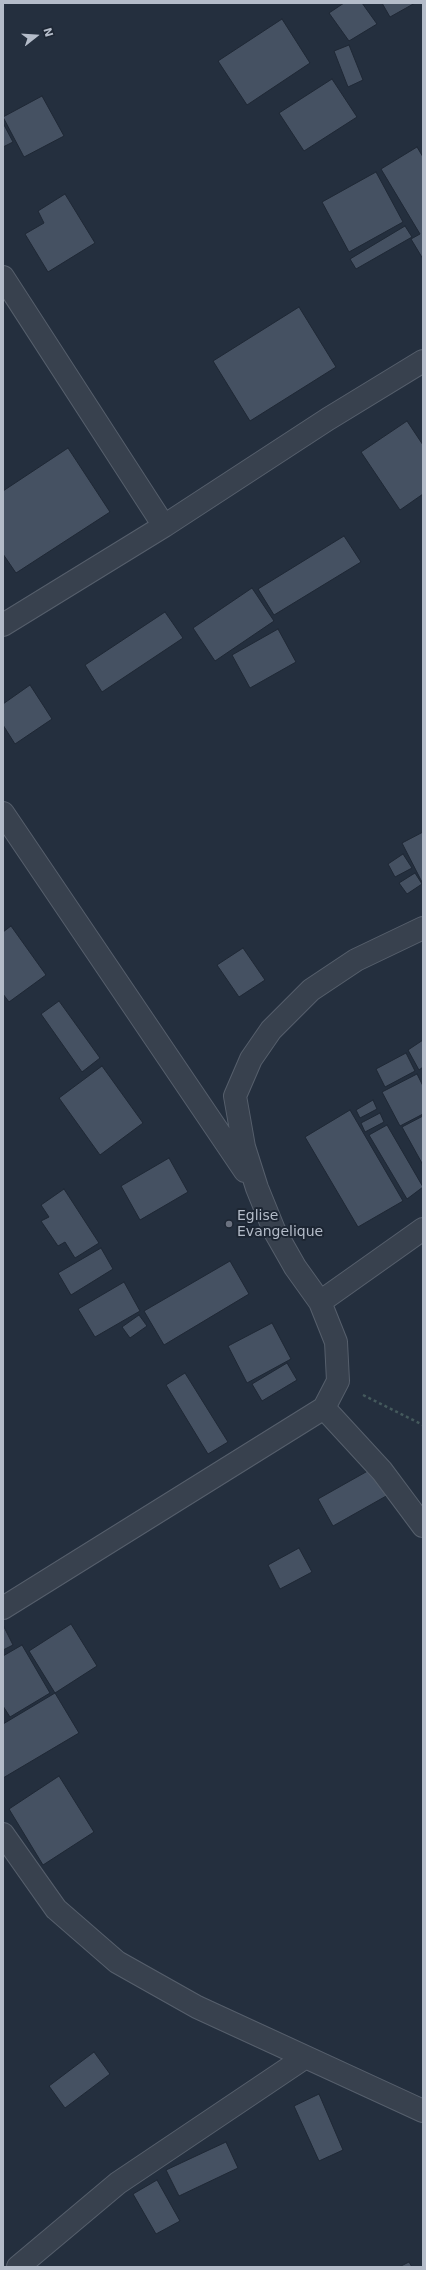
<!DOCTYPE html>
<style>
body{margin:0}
#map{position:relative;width:426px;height:2270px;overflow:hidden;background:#242f3e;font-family:"DejaVu Sans",sans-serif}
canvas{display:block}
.frame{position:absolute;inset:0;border:4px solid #b4bcc9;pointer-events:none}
.north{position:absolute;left:16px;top:16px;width:40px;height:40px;-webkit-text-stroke:3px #1d2633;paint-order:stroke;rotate:73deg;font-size:11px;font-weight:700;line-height:16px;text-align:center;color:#b4bcc9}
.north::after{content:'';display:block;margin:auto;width:14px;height:18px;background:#b4bcc9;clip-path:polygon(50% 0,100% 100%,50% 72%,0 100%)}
</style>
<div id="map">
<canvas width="426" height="2270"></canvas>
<div class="frame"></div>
<div class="north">N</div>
</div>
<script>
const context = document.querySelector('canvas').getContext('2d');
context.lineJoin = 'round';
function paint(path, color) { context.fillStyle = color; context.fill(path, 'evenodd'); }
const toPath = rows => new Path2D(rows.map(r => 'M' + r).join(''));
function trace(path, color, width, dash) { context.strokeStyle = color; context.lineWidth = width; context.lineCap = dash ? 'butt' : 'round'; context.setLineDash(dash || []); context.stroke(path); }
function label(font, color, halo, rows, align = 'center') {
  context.font = font + ' "DejaVu Sans",sans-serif'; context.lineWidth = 4; context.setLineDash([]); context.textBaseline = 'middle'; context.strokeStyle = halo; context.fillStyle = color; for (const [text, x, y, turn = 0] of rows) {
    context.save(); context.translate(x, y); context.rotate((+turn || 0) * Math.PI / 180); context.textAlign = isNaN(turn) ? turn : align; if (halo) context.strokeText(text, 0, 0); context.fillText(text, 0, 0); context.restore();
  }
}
const building = toPath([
 [344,3,362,3,377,24,349,41,329,13,344,3],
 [382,3,415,3,390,17,382,3],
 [282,19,310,63,247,105,218,61,282,19],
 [349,45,363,80,348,87,334,51,349,45],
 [332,79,357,117,304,151,279,113,332,79],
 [42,96,64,136,24,157,3,117,42,96],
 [3,123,13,142,3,147,3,123],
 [417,147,423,157,423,259,411,239,420,234,381,169,417,147],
 [376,172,403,222,349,252,322,202,376,172],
 [65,194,95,243,48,272,25,234,44,223,38,211,65,194],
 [405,226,412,237,356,269,350,259,405,226],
 [299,307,336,367,250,421,213,361,299,307],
 [407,421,423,445,423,494,400,510,361,452,407,421],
 [68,448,110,512,16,573,3,554,3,491,68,448],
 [344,536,361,562,274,615,258,589,344,536],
 [252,588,274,621,215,661,193,628,252,588],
 [165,612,183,638,102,692,85,665,165,612],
 [278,629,296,662,250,688,232,655,278,629],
 [30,685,52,719,15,744,3,725,3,704,30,685],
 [423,832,423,884,402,843,423,832],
 [403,854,412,868,395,877,388,864,403,854],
 [415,873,422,884,407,894,399,883,415,873],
 [11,926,46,975,9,1002,3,994,3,932,11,926],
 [243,948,265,980,239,997,217,965,243,948],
 [59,1001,100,1058,82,1072,41,1014,59,1001],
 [423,1040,423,1067,419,1070,408,1050,423,1040],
 [406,1053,415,1071,385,1087,376,1069,406,1053],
 [102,1066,143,1123,100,1155,59,1098,102,1066],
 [417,1074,423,1086,423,1114,400,1126,382,1092,417,1074],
 [373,1100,377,1109,360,1118,356,1110,373,1100],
 [350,1110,403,1201,358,1227,305,1137,350,1110],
 [380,1113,384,1122,365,1132,361,1123,380,1113],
 [423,1116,423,1165,402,1127,423,1116],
 [387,1125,423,1187,407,1199,369,1135,387,1125],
 [169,1158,188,1192,140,1220,121,1186,169,1158],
 [64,1189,99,1243,75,1258,65,1242,58,1246,41,1221,49,1217,41,1205,64,1189],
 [101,1248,113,1269,71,1295,58,1273,101,1248],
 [230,1261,249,1294,164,1345,144,1311,230,1261],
 [124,1282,140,1311,95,1337,78,1309,124,1282],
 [139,1315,147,1326,130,1338,122,1327,139,1315],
 [272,1323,291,1359,247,1383,228,1346,272,1323],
 [287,1363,297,1380,262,1401,252,1384,287,1363],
 [185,1373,228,1442,208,1454,166,1385,185,1373],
 [373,1468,388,1495,333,1526,318,1499,373,1468],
 [299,1548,312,1572,280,1589,268,1565,299,1548],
 [71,1624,97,1666,55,1693,29,1651,71,1624],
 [4,1627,13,1645,3,1650,3,1628,4,1627],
 [22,1645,50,1693,10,1717,3,1706,3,1656,22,1645],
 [55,1693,79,1733,3,1778,3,1724,55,1693],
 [59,1776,94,1832,43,1865,9,1809,59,1776],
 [94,2052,110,2074,65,2108,49,2086,94,2052],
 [319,2094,343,2150,319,2161,294,2106,319,2094],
 [226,2142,238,2168,179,2196,166,2170,226,2142],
 [157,2180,180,2221,156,2234,133,2194,157,2180],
 [409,2262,412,2267,399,2267,409,2262]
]);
const path = toPath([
 [363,1395,423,1425]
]);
const street = toPath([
 [3,277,164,526],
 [3,625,164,526,328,419,423,361],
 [3,813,245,1171],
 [320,1302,423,1229],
 [324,1408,382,1471,423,1526],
 [3,1608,324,1408,338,1381,336,1342,320,1302,295,1267,274,1230,257,1188,244,1147,235,1096,251,1059,271,1030,311,990,356,960,423,928],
 [3,1834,56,1909,117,1962,197,2007,423,2111],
 [18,2267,118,2183,304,2058]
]);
const markers = [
 [229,1224,4,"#6b7280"]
];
const poiNames = [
 ["Eglise",237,1216],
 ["Evangelique",237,1232]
];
paint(building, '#455162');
trace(building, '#1f2835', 1);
trace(street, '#565f6c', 24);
trace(path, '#44595c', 2.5, [3, 3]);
trace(street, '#38414e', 22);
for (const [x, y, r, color] of markers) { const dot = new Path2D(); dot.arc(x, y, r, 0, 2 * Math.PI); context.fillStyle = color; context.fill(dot); trace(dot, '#1d2633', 1.5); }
label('14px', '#b4bcc9', '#1d2633', poiNames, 'left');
</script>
